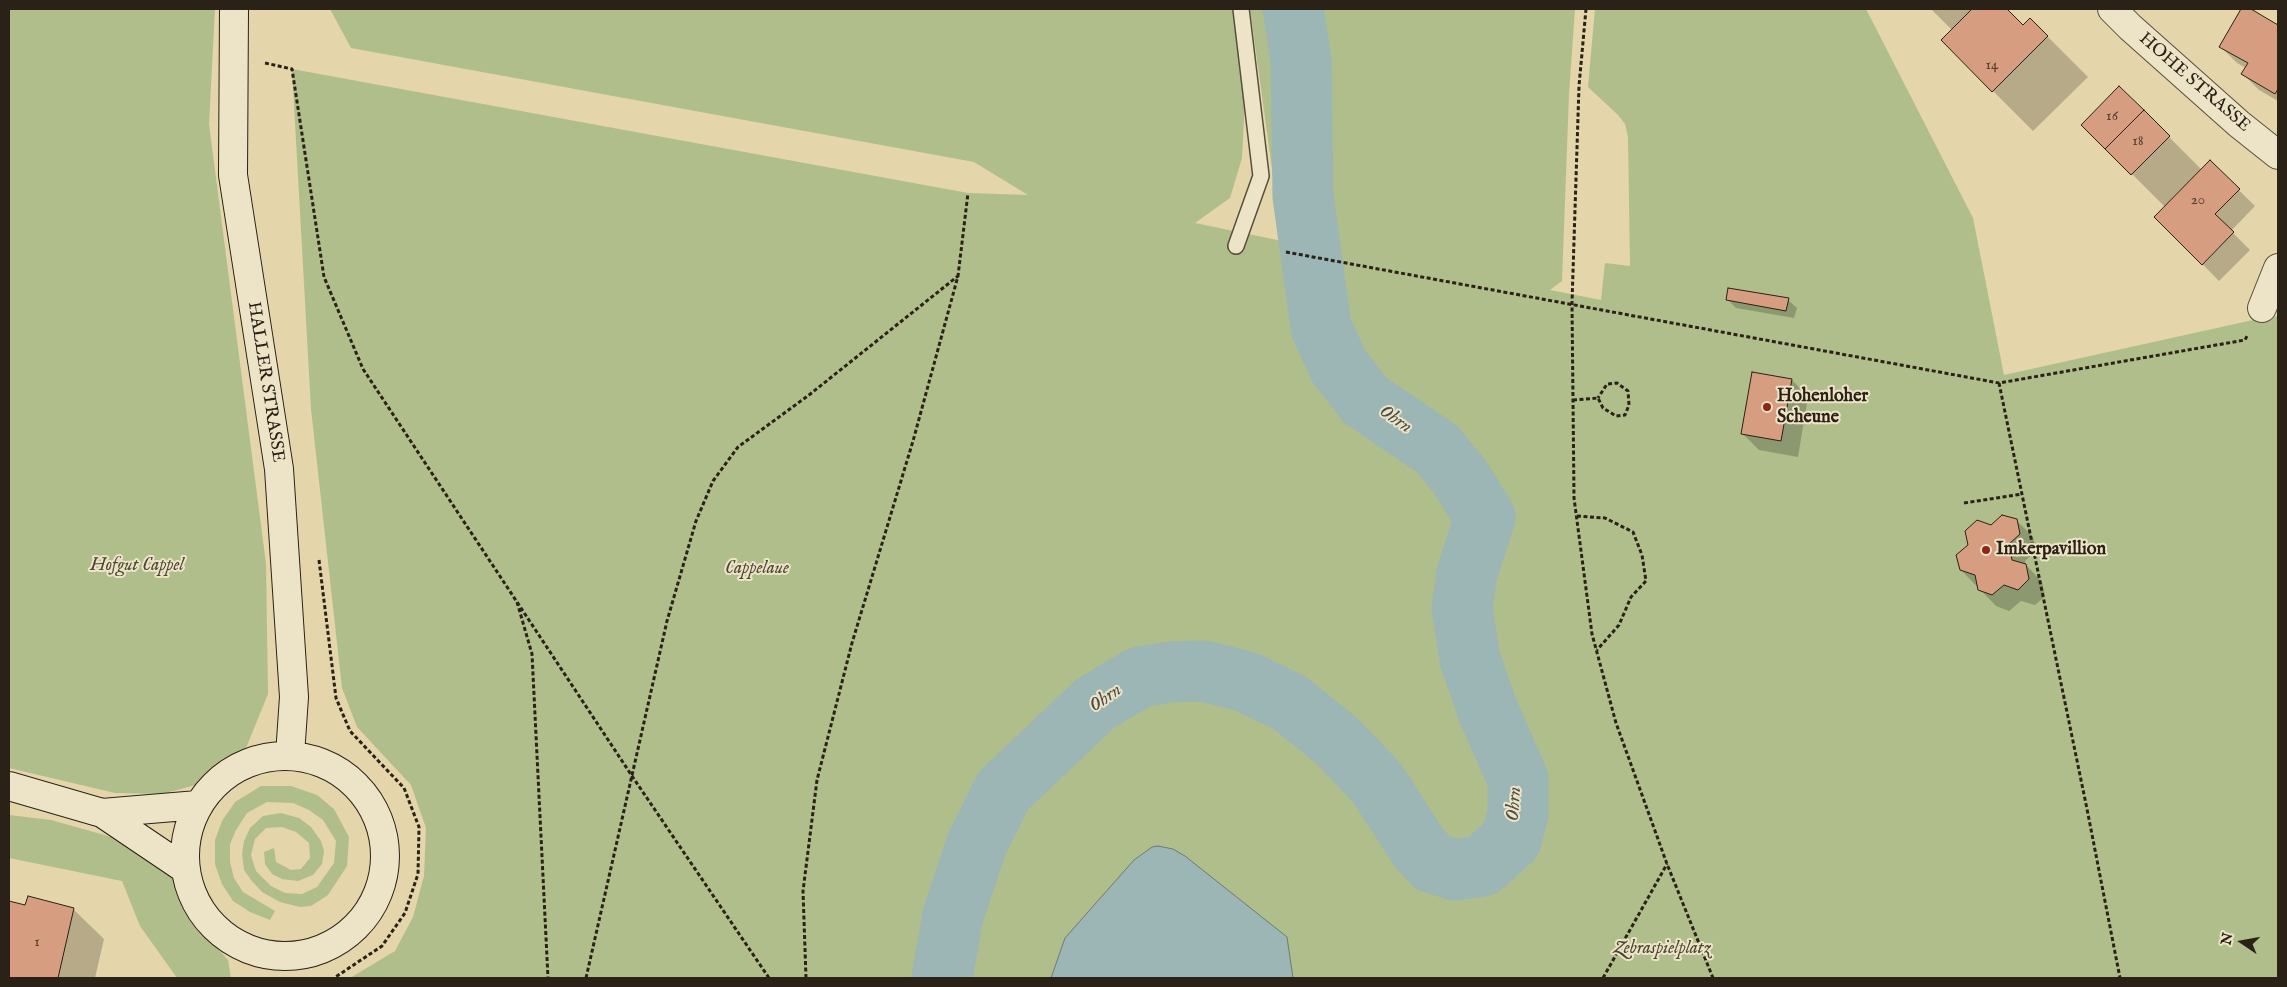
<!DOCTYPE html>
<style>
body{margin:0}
#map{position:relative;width:2287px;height:987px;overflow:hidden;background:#e4d5aa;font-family:"IM FELL English",serif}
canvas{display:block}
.frame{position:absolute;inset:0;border:10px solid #2a2117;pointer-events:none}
.north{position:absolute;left:2217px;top:917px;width:50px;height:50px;-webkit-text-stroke:4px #ede4c8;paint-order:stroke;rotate:282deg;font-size:14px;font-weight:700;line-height:20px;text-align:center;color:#2a2117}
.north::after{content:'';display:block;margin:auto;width:18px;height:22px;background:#2a2117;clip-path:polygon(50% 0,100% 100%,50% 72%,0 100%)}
</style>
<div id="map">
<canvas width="2287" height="987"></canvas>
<div class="frame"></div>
<div class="north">N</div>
</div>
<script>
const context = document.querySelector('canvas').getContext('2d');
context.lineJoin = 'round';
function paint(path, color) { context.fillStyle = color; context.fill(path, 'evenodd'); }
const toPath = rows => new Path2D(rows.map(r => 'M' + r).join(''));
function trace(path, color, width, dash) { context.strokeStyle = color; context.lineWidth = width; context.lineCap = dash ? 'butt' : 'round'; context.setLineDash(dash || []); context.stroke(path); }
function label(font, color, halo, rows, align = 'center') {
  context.font = font + ' "IM FELL English",serif'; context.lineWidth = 4; context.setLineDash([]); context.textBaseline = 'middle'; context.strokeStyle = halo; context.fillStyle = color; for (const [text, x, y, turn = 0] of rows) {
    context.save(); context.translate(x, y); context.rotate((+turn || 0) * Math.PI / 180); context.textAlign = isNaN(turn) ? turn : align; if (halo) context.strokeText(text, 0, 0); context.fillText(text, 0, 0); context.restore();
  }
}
const green = toPath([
 [9,9,215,9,209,124,266,564,268,694,246,748,222,759,199,784,162,794,115,793,9,768],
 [330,9,1233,9,1245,98,1242,158,1230,198,1195,223,1282,241,1250,9,1575,9,1569,94,1562,281,1550,290,1601,300,1605,263,1630,266,1628,137,1625,124,1618,115,1588,87,1595,9,1866,9,1973,218,2004,375,2253,320,2278,316,2278,978,350,978,395,951,413,917,424,876,426,828,411,785,357,727,342,688,311,409,292,69,968,193,1028,195,974,162,351,48],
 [261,786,291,786,317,795,334,809,349,837,347,866,328,895,311,906,300,907,280,902,262,892,251,880,244,870,242,854,244,841,250,828,263,816,281,813,299,818,311,827,321,841,324,851,322,864,313,875,298,881,282,879,272,874,265,864,264,852,274,848,276,862,291,870,301,869,310,858,309,843,296,832,282,827,266,828,255,839,251,855,256,871,271,886,285,893,302,894,317,887,334,863,336,841,323,820,309,810,293,803,267,802,247,813,236,830,230,844,230,862,234,878,243,892,275,911,270,920,250,912,233,901,222,884,215,864,215,840,222,821,235,802],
 [9,815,51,820,115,838,174,876,187,908,206,936,228,960,231,978,177,978,140,926,122,881,9,858]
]);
const water = toPath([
 [1158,846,1173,849,1185,856,1287,937,1293,978,1051,978,1065,938,1134,860,1152,847,1158,846]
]);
const shadow = toPath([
 [1931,9,2006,9,2023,26,2030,19,2088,77,2033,131,1942,40,1952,30],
 [2242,9,2248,9,2278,26,2278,101,2259,90,2243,74,2246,68,2237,63,2220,46],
 [2119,87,2202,170,2210,162,2255,206,2231,231,2250,250,2219,281,2156,217,2165,207,2083,125],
 [1728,300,1788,300,1797,308,1794,318,1736,308],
 [1792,380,1808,397,1798,457,1759,450,1743,434],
 [2016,520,2033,537,2036,551,2025,561,2026,565,2042,582,2045,596,2035,605,2021,601,2009,611,1996,606,1961,570,1991,526],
 [9,902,26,907,73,909,104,939,95,978,9,978]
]);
const river = toPath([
 [942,978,953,915,976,846,1003,791,1096,703,1140,677,1170,672,1204,671,1247,682,1290,703,1337,741,1377,783,1419,848,1433,863,1455,870,1482,866,1511,840,1518,814,1518,779,1488,711,1470,659,1462,608,1467,573,1485,517,1460,477,1437,449,1365,400,1338,365,1321,327,1303,196,1301,59,1293,9]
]);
const building = toPath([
 [1972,9,2007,9,2023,25,2030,18,2048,36,1992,92,1941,40,1972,9],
 [2241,9,2251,9,2278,25,2278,89,2275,94,2241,74,2248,63,2219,47,2241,9],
 [2119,86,2144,110,2105,149,2081,125,2119,86],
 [2144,110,2170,136,2131,175,2105,149,2144,110],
 [2210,160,2240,189,2215,214,2234,232,2202,265,2154,217,2210,160],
 [1728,288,1789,298,1786,311,1726,300,1728,288],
 [1752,372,1792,379,1781,441,1741,434,1752,372],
 [2002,515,2017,519,2020,534,2009,544,2012,560,2026,564,2029,579,2018,590,2004,585,1992,595,1978,590,1975,575,1960,570,1956,555,1968,545,1965,531,1977,520,1991,525,2002,515],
 [28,896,74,908,58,978,9,978,9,901,25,905,28,896]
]);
const path = toPath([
 [1586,9,1579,86,1572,303,1573,400,1574,498,1592,634,1616,723,1667,864,1713,978],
 [265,63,292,69,324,277,363,369,632,776,769,978],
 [1286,252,1999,383,2245,340,2248,334],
 [1999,383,2087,809,2120,978],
 [1573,400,1598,398,1603,408,1616,416,1625,415,1629,405,1628,391,1617,383,1607,384,1598,398],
 [1964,503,2022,494],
 [1577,516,1605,518,1633,532,1642,555,1646,581,1631,597,1619,625,1597,650],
 [319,560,336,698,350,731,404,788,419,827,418,874,405,913,382,946,334,978],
 [517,602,532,654,548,978],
 [586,978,667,621,696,521,713,481,738,447,809,395,958,276],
 [806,978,803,891,817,780,852,643,913,441,958,276,968,193],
 [1603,978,1667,864]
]);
const lane = toPath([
 [1236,246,1261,176,1241,9]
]);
const street = toPath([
 [2112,9,2130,27,2239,124,2278,155],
 [2262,308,2278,268]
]);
const secondary = toPath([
 [234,9,233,175,279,469,294,697,290,755],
 '185 856a100 100 0 1 1 200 0a100 100 0 1 1-200 0Z',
 [9,786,102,813,185,869],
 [102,813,198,805]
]);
const markers = [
 [1767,407,5,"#8f2418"],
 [1986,550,5,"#8f2418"]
];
const numberNames = [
 ["14",1992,66],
 ["16",2112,117],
 ["18",2138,142],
 ["20",2198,201],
 ["1",37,943]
];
const streetNames = [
 ["HOHE STRASSE",2194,83,41],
 ["HALLER STRASSE",265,382,81]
];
const poiNames = [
 ["Hohenloher",1777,397],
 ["Scheune",1777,418],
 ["Imkerpavillion",1996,550]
];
const parkNames = [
 ["Hofgut Cappel",137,566],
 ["Cappelaue",757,569],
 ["Zebraspielplatz",1662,949]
];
const waterNames = [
 ["Ohrn",1395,420,35],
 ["Ohrn",1106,699,-35],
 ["Ohrn",1515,804,-86]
];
paint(green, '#b0be8c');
paint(water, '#9bb6b5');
trace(water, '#6e7a76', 1);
paint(shadow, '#0003');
trace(river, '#9bb6b5', 61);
paint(building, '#d79d80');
trace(building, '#2a2117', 1);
trace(lane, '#584e3c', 18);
trace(street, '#584e3c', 30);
trace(secondary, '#2a2117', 30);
trace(path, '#2a2117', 3, [4, 2.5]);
trace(lane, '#ede4c8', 15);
trace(street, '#ede4c8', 28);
trace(secondary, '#ede4c8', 28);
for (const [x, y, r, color] of markers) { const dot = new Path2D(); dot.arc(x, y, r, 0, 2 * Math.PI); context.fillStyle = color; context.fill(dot); trace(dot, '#ede4c8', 2); }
label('15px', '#554031', null, numberNames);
label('18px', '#2a2117', '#ede4c8', streetNames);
label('bold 18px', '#2a2117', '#ede4c8', poiNames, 'left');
label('italic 18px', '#4c4834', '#ede4c8', parkNames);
label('italic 19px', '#4c4e46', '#ede4c8', waterNames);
</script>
